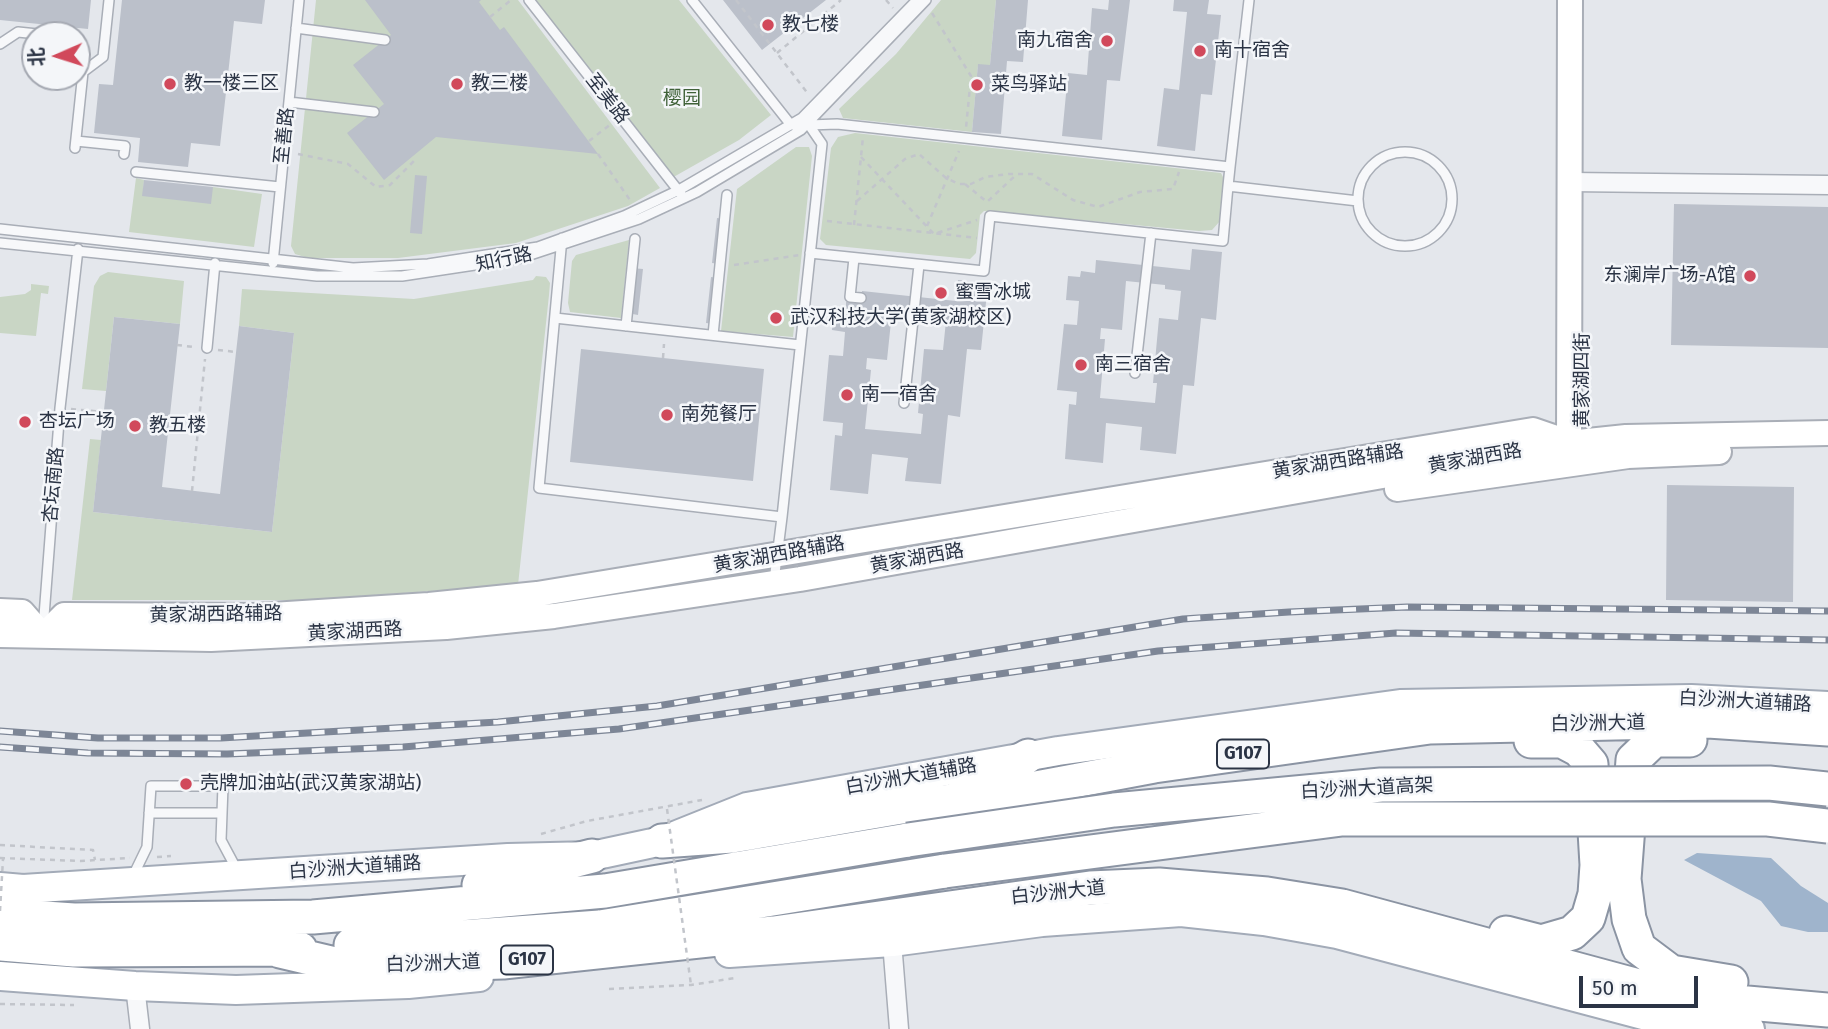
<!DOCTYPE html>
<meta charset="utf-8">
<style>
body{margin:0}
#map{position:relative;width:1828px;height:1029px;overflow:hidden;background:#e4e7ec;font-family:"Fira Sans","Noto Sans SC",sans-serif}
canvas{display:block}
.north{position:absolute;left:21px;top:21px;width:70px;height:70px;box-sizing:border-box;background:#f4f6f9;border:2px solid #a4a8b1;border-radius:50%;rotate:267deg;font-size:19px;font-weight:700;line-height:28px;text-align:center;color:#2b3445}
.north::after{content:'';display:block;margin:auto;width:24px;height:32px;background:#d1495b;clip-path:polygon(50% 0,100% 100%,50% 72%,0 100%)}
.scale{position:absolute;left:1579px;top:976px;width:119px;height:32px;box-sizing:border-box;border:4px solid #2b3445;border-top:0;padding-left:9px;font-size:21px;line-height:24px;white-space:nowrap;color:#2b3445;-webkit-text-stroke:5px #f4f6f9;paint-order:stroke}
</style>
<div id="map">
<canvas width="1828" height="1029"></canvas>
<div class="north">北</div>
<div class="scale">50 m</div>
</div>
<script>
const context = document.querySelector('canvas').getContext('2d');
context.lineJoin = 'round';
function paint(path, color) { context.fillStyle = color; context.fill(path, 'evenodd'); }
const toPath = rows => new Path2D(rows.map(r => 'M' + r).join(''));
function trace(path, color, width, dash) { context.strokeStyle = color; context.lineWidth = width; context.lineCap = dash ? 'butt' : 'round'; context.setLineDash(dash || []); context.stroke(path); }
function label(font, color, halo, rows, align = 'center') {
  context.font = font + ' "Fira Sans","Noto Sans SC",sans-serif'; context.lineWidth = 5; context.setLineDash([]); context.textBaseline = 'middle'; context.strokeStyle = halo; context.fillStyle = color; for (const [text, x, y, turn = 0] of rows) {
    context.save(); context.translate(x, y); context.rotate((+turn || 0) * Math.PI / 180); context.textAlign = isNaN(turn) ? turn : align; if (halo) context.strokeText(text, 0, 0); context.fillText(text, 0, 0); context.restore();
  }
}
const green = toPath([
 [316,0,518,0,660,188,628,206,516,243,398,258,308,258,295,254,291,246],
 [529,0,679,0,771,115,739,140,670,179],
 [941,0,996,0,990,65,978,65,972,132,843,118,839,109,896,54],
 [855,133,1221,173,1225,181,1220,221,1212,230,1199,231,984,211,980,215,976,253,970,259,826,245,820,239,831,148,838,137],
 [796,147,809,147,812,156,793,337,721,331,737,189],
 [136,178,144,180,143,196,213,187,262,194,254,247,129,232],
 [629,240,621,318,570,312,568,303,572,261,576,255],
 [108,272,184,281,180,324,114,317,106,391,82,389,94,286,100,276],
 [536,276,546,277,550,283,549,295,518,585,303,600,72,600,90,439,101,440,93,512,272,532,294,333,239,326,242,289,414,299,533,280],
 [31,284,49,286,48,294,41,293,36,336,0,333,0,297,25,294,31,290]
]);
const water = toPath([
 [1697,853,1771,858,1801,886,1828,903,1828,932,1808,932,1781,926,1761,901,1684,860]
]);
const building = toPath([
 [0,0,91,0,88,29,0,20],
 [122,0,265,0,262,24,234,21,220,146,191,143,188,167,138,162,140,138,94,133,99,84,113,85],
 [365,0,481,0,479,2,500,30,504,27,598,154,436,137,384,180,347,133,384,104,353,65,391,35],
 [723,0,826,0,762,50],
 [996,0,1028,0,1023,62,1007,61,1001,134,972,132,978,64,990,65],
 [1109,0,1130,0,1120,81,1107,80,1102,140,1062,136,1068,73,1087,75,1092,8,1108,10],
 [1174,0,1209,0,1207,14,1221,15,1212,95,1201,94,1195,151,1157,146,1164,88,1179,90,1187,12,1173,11],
 [415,175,427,176,422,234,410,233],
 [144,180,213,187,211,204,142,196],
 [1674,204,1828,207,1828,348,1671,345],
 [717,218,725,219,720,264,712,263],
 [1192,249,1222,252,1216,320,1201,318,1194,386,1183,385,1176,454,1140,450,1142,427,1106,423,1103,463,1065,459,1069,404,1076,405,1077,392,1057,390,1064,324,1077,325,1079,301,1066,300,1068,276,1080,277,1081,271,1095,273,1096,260,1190,270],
 [1126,281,1165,285,1165,289,1181,291,1178,320,1159,318,1153,383,1157,383,1155,403,1100,398,1105,339,1100,339,1101,328,1122,330],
 [632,268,643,269,638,315,627,313],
 [711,277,719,278,714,324,706,323],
 [958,280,988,283,981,350,967,349,960,417,948,415,941,484,905,481,908,458,872,454,868,494,830,490,835,435,842,436,843,423,823,421,829,355,843,356,845,332,832,330,834,306,846,308,846,302,860,303,862,291,956,301],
 [892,312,931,315,930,320,946,321,943,350,924,349,918,413,923,414,921,434,865,429,871,370,866,369,867,358,887,360],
 [114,317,180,324,162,487,220,494,239,326,294,333,272,532,93,512],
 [581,349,764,369,753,481,570,462],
 [1667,485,1794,487,1793,602,1666,600]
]);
const path = toPath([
 [736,0,809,95],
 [886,0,893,8],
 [932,13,971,76,966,128],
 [490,17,511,0],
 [777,53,841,0],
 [589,141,611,124],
 [298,154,348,164,376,187,390,185,417,158],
 [598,154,630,200],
 [861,157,934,234,977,220],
 [965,184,987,202,1017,174],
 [857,201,905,159,919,154,946,178,959,184,971,184,985,177,1009,174,1032,174,1073,200,1098,207,1140,192,1173,189,1179,172],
 [827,221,977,238],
 [854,225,863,137],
 [927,226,959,151],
 [734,265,800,255],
 [177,345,194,347],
 [218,350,236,352],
 [663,358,664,344],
 [71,409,104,412],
 [192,491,205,359],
 [541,834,587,821,702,800],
 [0,845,93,850,95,860],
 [157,857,171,856],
 [0,858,80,861,130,858],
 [609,989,691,985,735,978],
 [0,1004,74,1005]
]);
const lane = toPath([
 [529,0,681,194],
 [296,28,385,40],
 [0,44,18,32,47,35],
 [289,102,374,112],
 [809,125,837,124,1230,167,1249,0],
 [76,141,125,146,124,154],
 [75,148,83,72,103,57,109,0],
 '1358 199a47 47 0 1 1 94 0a47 47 0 1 1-94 0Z',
 [1230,167,1228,186,1358,201],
 [136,172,280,187],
 [0,229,353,268,428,264,538,247,624,216,679,190,802,118,917,0],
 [562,238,539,488,782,517,822,144,809,125,791,125,692,0],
 [0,243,317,276,402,276,521,258,639,219,697,192,801,130,926,0],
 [810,253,984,271,990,216,1223,241,1228,186],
 [854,258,850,297,861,298],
 [273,263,299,0],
 [555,318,800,345],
 [626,326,635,239],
 [713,335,727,195],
 [207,348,215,263],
 [1135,373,1151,233],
 [904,403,919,265],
 [774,581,782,517],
 [43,629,60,408,78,249],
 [149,813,222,813],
 [132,878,147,847,151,786,223,786,221,840,237,870]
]);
const street = toPath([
 [1570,182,1828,185],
 [892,942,899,1029],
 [135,986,140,1029]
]);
const secondary = toPath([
 [1570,0,1569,443,1574,457],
 [1397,489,1628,456,1719,452],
 [0,611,22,612,43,636,64,615,256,616,429,605,537,594,1533,430,1565,441],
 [0,635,211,639,446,627,554,616,800,579,1569,443,1626,437,1828,433]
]);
const primary = toPath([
 [0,887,23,889,508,858,592,856,662,841,747,807,1058,751,1400,704,1691,699,1828,706],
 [729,953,892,942,1042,922,1181,912,1264,921,1337,934,1643,1015,1750,1029],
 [0,976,135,986,236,990,408,984,479,977]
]);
const highway = toPath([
 [1690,740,1654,740,1633,760,1624,879,1629,919,1639,948,1671,972,1731,982],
 [963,793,1028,756],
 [662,841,732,836,901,807,988,797,1154,766,1430,727,1708,721,1828,729],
 [479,885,592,856],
 [0,915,74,920,313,917,605,891,908,840],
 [1506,933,1541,942,1572,933,1588,918,1595,894,1597,865,1591,764,1579,750,1562,741,1531,741],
 [0,944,74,950,300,949],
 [351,945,600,927,945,871],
 [280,951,348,967,503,962,774,933,1090,888,1159,885,1267,894,1342,906,1679,997,1828,1010]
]);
const rail = toPath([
 [0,731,98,738,221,738,498,722,657,706,1183,619,1289,612,1407,607,1828,611],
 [0,747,88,753,227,754,403,747,619,729,1158,651,1396,633,1828,640]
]);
const pathBridge = toPath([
 [667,809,691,985],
 [0,911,3,859]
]);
const highwayBridge = toPath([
 [908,840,1114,810,1381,785,1769,783,1828,789],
 [945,871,1342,819,1768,819,1828,826]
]);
const markers = [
 [768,25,7,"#d1495b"],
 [1107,41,7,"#d1495b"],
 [1200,51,7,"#d1495b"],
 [170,84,7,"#d1495b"],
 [457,84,7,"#d1495b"],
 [977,85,7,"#d1495b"],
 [1750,276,7,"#d1495b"],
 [941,293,7,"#d1495b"],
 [776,318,7,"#d1495b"],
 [1081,365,7,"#d1495b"],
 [847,395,7,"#d1495b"],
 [667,415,7,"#d1495b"],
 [25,422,7,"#d1495b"],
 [135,426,7,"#d1495b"],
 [186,784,7,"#d1495b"]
];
const shields = [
 [1243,754,52],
 [527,960,52]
];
const shieldNames = [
 ["G107",1243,754],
 ["G107",527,960]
];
const poiNames = [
 ["教七楼",782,25],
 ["南九宿舍",1093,41,"right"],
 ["南十宿舍",1214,51],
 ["教一楼三区",184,84],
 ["教三楼",471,84],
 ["菜鸟驿站",991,85],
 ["东澜岸广场-A馆",1736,276,"right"],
 ["蜜雪冰城",955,293],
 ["武汉科技大学(黄家湖校区)",790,318],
 ["南三宿舍",1095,365],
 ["南一宿舍",861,395],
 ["南苑餐厅",681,415],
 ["杏坛广场",39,422],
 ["教五楼",149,426],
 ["壳牌加油站(武汉黄家湖站)",200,784]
];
const streetNames = [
 ["至美路",607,99,52],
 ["至善路",285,136,-84],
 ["知行路",504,260,-12],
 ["黄家湖四街",1583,380,-90],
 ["黄家湖西路",1475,459,-10],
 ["黄家湖西路辅路",1338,462,-9],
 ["杏坛南路",54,485,-85],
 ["黄家湖西路辅路",779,555,-10],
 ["黄家湖西路",917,559,-10],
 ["黄家湖西路辅路",216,615,-1],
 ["黄家湖西路",355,632,-3],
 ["白沙洲大道辅路",1745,702,3],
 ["白沙洲大道",1598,724,-1],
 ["白沙洲大道辅路",911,777,-10],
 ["白沙洲大道高架",1367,789,-3],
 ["白沙洲大道辅路",355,868,-4],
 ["白沙洲大道",1058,893,-6],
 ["白沙洲大道",433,964,-2]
];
const parkNames = [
 ["樱园",682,99]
];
paint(green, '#c9d6c5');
paint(water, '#9fb4cc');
paint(building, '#bbc0ca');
trace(lane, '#a9aeb7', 12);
trace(street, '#a9aeb7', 21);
trace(secondary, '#a9aeb7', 28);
trace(primary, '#a3abb8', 32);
trace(highway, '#8b94a3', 37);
trace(path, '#c2c5cb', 2.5, [5, 5]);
trace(lane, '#f7f8fa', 9);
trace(street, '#f7f8fa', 18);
trace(secondary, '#fff', 24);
trace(primary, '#fff', 28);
trace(highway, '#fff', 33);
trace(rail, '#7d8696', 7);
trace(rail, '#f4f6f9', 4.5, [13]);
trace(highwayBridge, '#8b94a3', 37, []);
trace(pathBridge, '#c2c5cb', 2.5, [5, 5]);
trace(highwayBridge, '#fff', 33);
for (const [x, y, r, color] of markers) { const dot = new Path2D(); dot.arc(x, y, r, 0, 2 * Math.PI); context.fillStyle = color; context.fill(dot); trace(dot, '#f4f6f9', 2.5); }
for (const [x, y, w] of shields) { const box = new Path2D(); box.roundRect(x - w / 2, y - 14.5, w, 29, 5); context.fillStyle = '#f4f6f9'; context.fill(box); trace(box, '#2b3445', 2); }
label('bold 18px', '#2b3445', null, shieldNames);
label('19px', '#2b3445', '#f4f6f9', poiNames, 'left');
label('19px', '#2b3445', '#f4f6f9', streetNames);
label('19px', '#3f6138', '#f4f6f9', parkNames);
</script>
